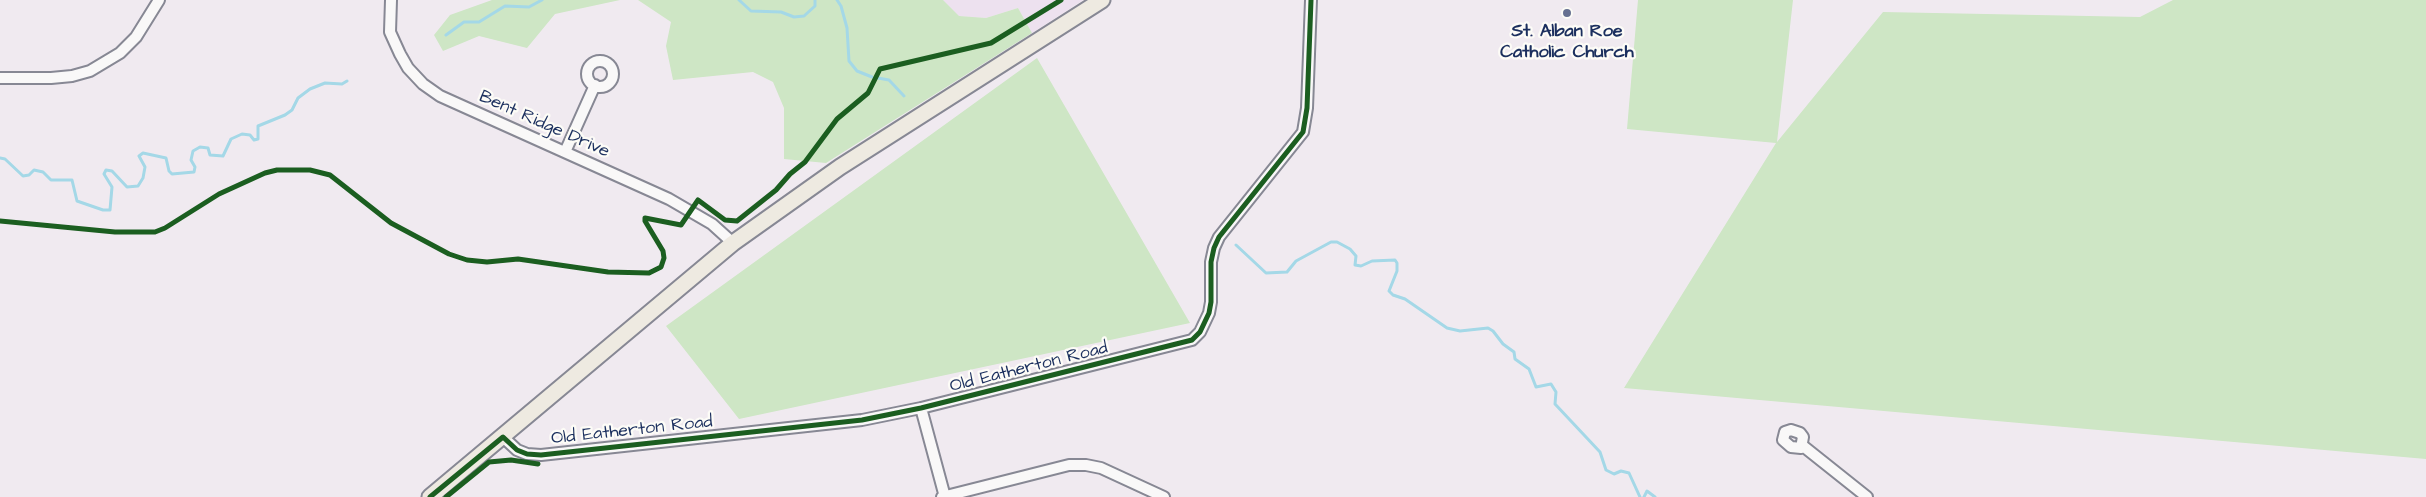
<!DOCTYPE html>
<style>
body{margin:0}
canvas{display:block;background:#f0eaf0}
</style>
<canvas width="2426" height="497"></canvas>
<script>
const context = document.querySelector('canvas').getContext('2d');
context.lineJoin = 'round';
function paint(path, color) { context.fillStyle = color; context.fill(path, 'evenodd'); }
const toPath = rows => new Path2D(rows.map(r => 'M' + r).join(''));
function trace(path, color, width, dash) { context.strokeStyle = color; context.lineWidth = width; context.lineCap = dash ? 'butt' : 'round'; context.setLineDash(dash || []); context.stroke(path); }
function label(font, color, halo, rows, align = 'center') {
  context.font = font + ' "Architects Daughter",sans-serif'; context.lineWidth = 4.5; context.setLineDash([]); context.textBaseline = 'middle'; context.strokeStyle = halo; context.fillStyle = color; for (const [text, x, y, turn = 0] of rows) {
    context.save(); context.translate(x, y); context.rotate((+turn || 0) * Math.PI / 180); context.textAlign = isNaN(turn) ? turn : align; if (halo) context.strokeText(text, 0, 0); context.fillText(text, 0, 0); context.restore();
  }
}
const built = toPath([
 [943,0,1083,0,1032,33,1018,8,986,18,959,16]
]);
const green = toPath([
 [492,0,620,0,555,14,527,48,479,36,443,51,434,35,450,15],
 [638,0,943,0,959,16,986,18,1018,8,1032,33,826,163,784,159,784,108,773,82,753,72,673,80,666,46,671,22],
 [1638,0,1793,0,1777,142,1883,12,2140,17,2173,0,2426,0,2426,459,1624,388,1776,143,1627,129],
 [1037,58,1190,323,739,419,666,326]
]);
const stream = toPath([
 [739,0,751,11,781,12,794,17,804,16,815,6,815,0],
 [837,0,841,6,847,28,849,61,857,71,872,77],
 [446,35,464,22,479,22,505,6,529,7,542,0],
 [878,78,889,80,904,96],
 [0,158,5,159,23,176,29,175,34,170,43,172,51,180,72,180,77,201,103,210,110,210,112,187,104,174,106,170,112,171,127,187,138,186,143,178,145,167,139,156,143,153,166,158,169,171,172,174,194,172,195,167,191,160,193,151,200,147,208,148,210,155,223,156,231,139,242,134,250,135,254,140,258,139,258,126,285,115,292,110,298,98,310,89,325,83,342,84,347,81],
 [1236,245,1266,273,1287,272,1296,261,1331,242,1337,242,1350,249,1356,256,1355,265,1361,266,1372,261,1395,260,1397,263,1397,271,1389,291,1393,295,1405,299,1447,328,1460,331,1488,328,1493,331,1503,344,1514,352,1515,359,1529,369,1536,387,1551,384,1556,392,1555,404,1600,452,1606,470,1614,474,1621,471,1629,473,1640,497],
 [1644,497,1647,491,1655,497]
]);
const minor = toPath([
 [391,0,390,32,400,54,408,68,423,84,440,96,669,199,712,224,733,243],
 '587 74a13 13 0 1 1 26 0a13 13 0 1 1-26 0Z',
 [0,78,51,78,72,76,90,71,120,53,136,37,159,0],
 [565,152,595,85],
 [921,408,945,497],
 [1791,430,1800,433,1803,437,1801,448,1791,447,1783,440,1785,432,1791,430],
 [503,437,517,450,527,454,541,455,862,420,921,408,1192,340,1200,332,1209,313,1211,302,1211,262,1214,248,1219,237,1303,132,1307,108,1311,0],
 [1803,446,1867,497],
 [942,497,1069,465,1086,465,1101,468,1164,497]
]);
const primary = toPath([
 [430,497,733,243,840,167,1102,0]
]);
const cycleway = toPath([
 [0,221,115,232,155,232,165,228,219,194,265,173,277,170,310,170,330,175,391,223,449,254,467,260,487,262,518,259,608,272,649,273,661,267,664,258,663,251,645,221,645,218,681,225,698,200,725,220,737,221,776,190,790,174,805,162,837,119,868,93,880,69,991,43,1061,0],
 [430,497,503,437,517,450,527,454,541,455,862,420,921,408,1192,340,1200,332,1209,313,1211,302,1211,262,1214,248,1219,237,1303,132,1307,108,1311,0],
 [446,497,489,462,511,460,538,464]
]);
const markers = [
 [1567,13,5,"#667091"]
];
const poiNames = [
 ["St. Alban Roe",1567,32],
 ["Catholic Church",1567,53]
];
const streetNames = [
 ["Bent Ridge Drive",544,125,24],
 ["Old Eatherton Road",1029,368,-14],
 ["Old Eatherton Road",632,431,-6]
];
paint(built, '#ede1ef');
paint(green, '#cee6c5');
trace(stream, '#a4d8e7', 3);
trace(minor, '#878894', 14);
trace(primary, '#878894', 19);
trace(minor, '#f9f8f8', 10);
trace(primary, '#eeeae1', 15);
trace(cycleway, '#1b5e20', 5);
for (const [x, y, r, color] of markers) { const dot = new Path2D(); dot.arc(x, y, r, 0, 2 * Math.PI); context.fillStyle = color; context.fill(dot); trace(dot, '#fdfcf7', 2); }
label('bold 18px', '#1b2f5e', '#fdfcf7', poiNames);
label('18px', '#1b2f5e', '#fdfcf7', streetNames);
</script>
